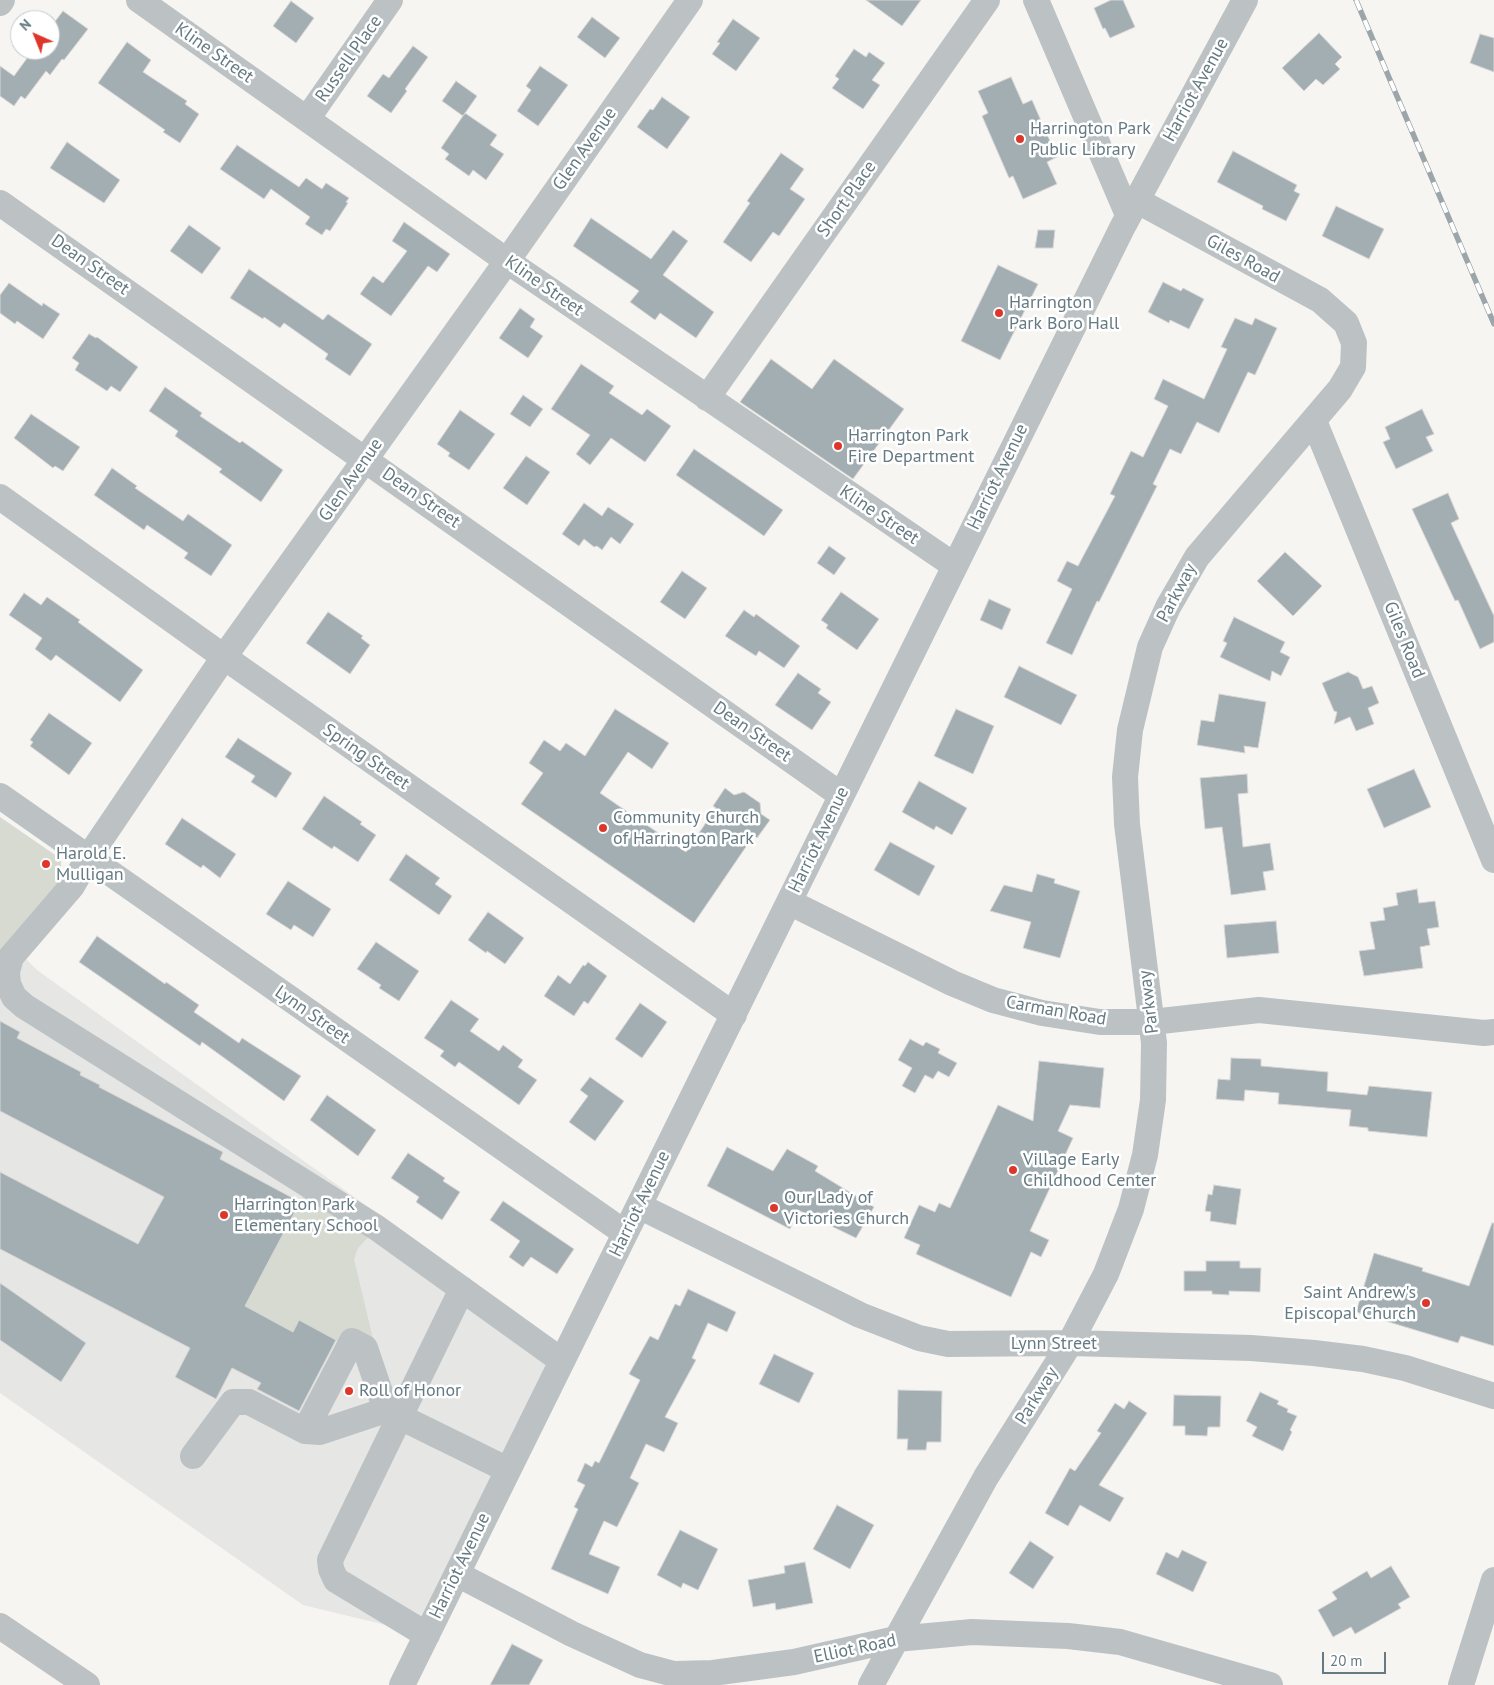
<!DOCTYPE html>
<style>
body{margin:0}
#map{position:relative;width:1494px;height:1685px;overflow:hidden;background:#f6f5f2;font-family:"PT Sans",sans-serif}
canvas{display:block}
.north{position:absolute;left:10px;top:10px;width:50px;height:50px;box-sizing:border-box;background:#fff;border:1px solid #c1cacd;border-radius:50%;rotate:316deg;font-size:14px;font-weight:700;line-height:20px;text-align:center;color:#657a82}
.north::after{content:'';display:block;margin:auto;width:18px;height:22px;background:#dd372b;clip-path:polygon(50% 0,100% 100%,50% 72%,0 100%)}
.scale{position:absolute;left:1322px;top:1652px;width:64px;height:22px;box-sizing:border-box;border:2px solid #657a82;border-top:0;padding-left:6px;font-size:15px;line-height:18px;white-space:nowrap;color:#657a82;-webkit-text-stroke:4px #fff;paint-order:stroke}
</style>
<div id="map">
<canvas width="1494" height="1685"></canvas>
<div class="north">N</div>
<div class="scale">20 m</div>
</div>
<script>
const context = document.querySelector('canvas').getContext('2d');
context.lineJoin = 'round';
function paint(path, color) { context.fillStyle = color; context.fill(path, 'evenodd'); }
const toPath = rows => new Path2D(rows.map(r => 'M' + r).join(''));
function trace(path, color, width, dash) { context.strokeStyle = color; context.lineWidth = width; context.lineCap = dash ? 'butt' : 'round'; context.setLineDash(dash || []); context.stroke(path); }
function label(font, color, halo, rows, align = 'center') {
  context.font = font + ' "PT Sans",sans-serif'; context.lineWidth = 5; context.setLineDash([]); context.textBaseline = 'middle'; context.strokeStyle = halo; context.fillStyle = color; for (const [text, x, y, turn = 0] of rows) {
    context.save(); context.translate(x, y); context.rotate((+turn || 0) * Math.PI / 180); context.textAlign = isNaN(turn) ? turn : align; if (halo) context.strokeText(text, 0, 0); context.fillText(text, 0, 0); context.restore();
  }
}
const built = toPath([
 [17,950,37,970,382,1217,562,1361,427,1635,303,1605,0,1393,0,965]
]);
const green = toPath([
 [0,817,61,859,61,879,0,965],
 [309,1185,377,1228,358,1248,354,1259,374,1343,345,1345,300,1321,293,1332,218,1292,207,1257,257,1284]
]);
const building = toPath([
 [866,0,921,0,902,26,866,0],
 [1111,0,1123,0,1135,27,1110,38,1105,28,1103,29,1094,8,1111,0],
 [291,1,314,18,296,43,273,26,291,1],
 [63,11,88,29,64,60,62,59,50,75,46,71,25,99,21,96,14,106,0,96,0,66,14,76,33,50,50,50,50,28,63,11],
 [592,17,620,38,605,58,577,37,592,17],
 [733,19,760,38,736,71,712,54,720,43,717,42,733,19],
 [1319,33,1342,57,1335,64,1340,69,1323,85,1316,79,1304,91,1282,68,1319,33],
 [1480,34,1494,38,1494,72,1470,63,1480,34],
 [127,42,151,60,143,72,187,101,185,104,199,114,180,143,163,132,165,130,98,83,127,42],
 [413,46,428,57,405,89,407,91,391,113,367,96,383,74,389,78,413,46],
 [854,49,866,57,869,52,885,63,872,80,880,85,863,109,832,88,839,79,835,76,854,49],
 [540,66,568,85,538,126,517,111,531,90,526,86,540,66],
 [1011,77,1023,104,1032,100,1057,157,1047,162,1057,184,1023,199,1013,176,1009,178,982,116,988,113,978,91,1011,77],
 [456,81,477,96,463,116,442,101,456,81],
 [662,97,690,117,667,149,637,127,650,109,653,110,662,97],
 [465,113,497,135,490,145,504,154,486,180,473,170,469,176,445,159,449,154,441,148,465,113],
 [67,142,120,180,104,203,50,168,67,142],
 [237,145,299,187,306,178,322,189,326,183,349,198,346,202,348,203,330,231,326,229,322,235,305,224,310,217,271,189,264,199,220,169,237,145],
 [1233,151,1297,185,1294,191,1300,194,1286,221,1262,209,1263,206,1217,182,1233,151],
 [781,153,804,169,790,189,805,199,779,236,773,232,751,262,723,242,750,203,747,201,781,153],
 [1336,206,1384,229,1369,259,1322,236,1336,206],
 [591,218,651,259,673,230,688,241,663,275,714,312,696,338,660,313,655,320,630,302,639,291,573,246,591,218],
 [404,222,450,254,437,272,428,266,391,316,360,294,373,276,383,283,407,251,392,241,404,222],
 [189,225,221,248,202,274,170,251,189,225],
 [1038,230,1055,230,1053,248,1035,248,1038,230],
 [998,265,1038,284,1000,360,961,341,998,265],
 [249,269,323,320,328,314,372,344,350,376,325,359,328,354,284,323,280,328,264,317,263,319,230,298,249,269],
 [1163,282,1181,291,1183,288,1204,299,1189,329,1170,320,1169,323,1148,312,1163,282],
 [9,283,42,306,43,303,60,314,43,339,17,321,15,324,0,313,0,295,9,283],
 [520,308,535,319,530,327,543,336,528,358,499,338,520,308],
 [1235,318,1252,325,1255,318,1277,328,1255,375,1248,372,1219,433,1197,422,1181,454,1170,449,1153,484,1157,486,1099,602,1097,601,1072,655,1046,643,1072,589,1057,581,1067,561,1078,566,1115,496,1110,494,1131,451,1143,457,1168,406,1154,399,1163,379,1204,399,1227,349,1221,347,1235,318],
 [89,334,96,338,97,337,138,367,120,392,111,386,107,391,75,370,79,363,72,358,89,334],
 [771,359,812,389,834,359,904,409,853,479,740,402,771,359],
 [581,364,614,386,609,393,642,415,647,409,671,426,645,462,611,438,590,465,576,454,590,435,551,409,581,364],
 [165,387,202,413,200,416,240,443,242,441,283,470,261,502,219,472,222,469,175,436,178,431,149,411,165,387],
 [523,395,543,409,530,427,510,414,523,395],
 [1422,409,1434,434,1426,437,1433,451,1396,469,1383,442,1390,439,1385,427,1422,409],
 [460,410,495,434,469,470,448,456,450,453,437,444,460,410],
 [31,414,80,447,63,471,55,466,53,468,14,438,31,414],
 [694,449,783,510,764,536,676,475,694,449],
 [526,456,550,472,527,505,503,488,526,456],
 [112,468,137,486,135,488,183,521,188,514,232,545,211,576,184,558,188,553,147,525,144,530,94,495,112,468],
 [1448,493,1459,519,1451,523,1494,616,1494,642,1480,649,1458,600,1455,601,1412,509,1448,493],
 [584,503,602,516,608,507,634,524,620,544,611,537,602,550,597,546,594,547,584,539,579,546,562,534,584,503],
 [829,546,846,558,834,575,817,563,829,546],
 [1285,552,1322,586,1293,616,1257,581,1285,552],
 [682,571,707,588,685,619,660,602,682,571],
 [841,592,879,619,857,650,826,628,828,625,821,620,841,592],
 [24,593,41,605,47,597,80,620,78,622,143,670,120,702,56,655,51,661,35,649,42,638,9,615,24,593],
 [989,599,1011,609,1002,630,980,620,989,599],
 [744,610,754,617,756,614,800,646,784,668,759,651,756,656,725,636,744,610],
 [328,612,363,636,361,638,370,645,350,674,306,643,328,612],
 [1234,617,1285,642,1280,652,1290,657,1281,676,1272,671,1270,681,1220,657,1227,643,1223,641,1234,617],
 [1019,666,1077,695,1061,725,1004,697,1019,666],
 [1348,672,1358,677,1363,689,1372,686,1379,703,1368,708,1374,724,1356,731,1350,717,1334,724,1337,712,1334,711,1322,683,1348,672],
 [798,673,821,689,818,693,831,702,812,730,775,705,798,673],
 [1219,694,1266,702,1258,748,1244,746,1245,753,1197,745,1201,720,1214,722,1219,694],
 [615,709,669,743,652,769,628,752,600,793,686,852,716,808,713,806,725,788,734,795,744,792,760,803,761,814,770,820,757,838,754,835,694,923,521,804,543,773,529,763,544,740,560,751,566,743,585,756,615,709],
 [956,709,994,726,973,774,934,756,956,709],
 [49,713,92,743,69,775,30,746,33,742,30,740,49,713],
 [238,738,292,773,276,798,251,782,255,776,225,757,238,738],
 [1414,769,1431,807,1384,828,1367,789,1414,769],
 [1247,774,1248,793,1238,794,1243,847,1270,843,1274,870,1263,872,1266,890,1231,895,1222,827,1205,829,1200,778,1247,774],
 [919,781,967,808,952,835,936,826,934,830,902,812,919,781],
 [324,796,362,822,360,824,376,835,358,862,334,846,332,849,302,829,324,796],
 [182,818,236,854,220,878,203,865,201,868,165,844,182,818],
 [890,842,935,866,919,896,874,870,890,842],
 [406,854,440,878,435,884,452,896,439,915,389,880,406,854],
 [1037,874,1055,879,1054,883,1080,891,1060,958,1023,948,1031,922,990,911,1004,885,1032,892,1037,874],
 [288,881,331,909,313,937,294,925,291,930,266,914,288,881],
 [1417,889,1419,903,1435,901,1439,927,1427,929,1430,945,1420,947,1423,968,1364,976,1359,951,1375,949,1370,922,1385,920,1383,908,1398,905,1396,893,1417,889],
 [488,912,524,938,505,964,487,951,486,953,468,940,488,912],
 [1276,921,1279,953,1227,958,1224,925,1276,921],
 [97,936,165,984,166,982,199,1005,194,1012,239,1043,242,1038,301,1076,284,1101,202,1042,200,1046,79,962,97,936],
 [376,942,419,971,399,1001,379,988,381,985,357,969,376,942],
 [588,962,607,976,588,1004,584,1001,574,1016,544,996,558,975,570,984,583,965,585,966,588,962],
 [451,1000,479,1019,470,1031,499,1051,503,1045,523,1060,518,1067,537,1080,519,1105,459,1062,455,1067,440,1056,444,1051,424,1038,451,1000],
 [640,1003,667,1022,642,1058,615,1039,640,1003],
 [0,1021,20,1032,17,1038,81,1072,80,1075,100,1085,99,1087,223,1152,220,1159,300,1202,245,1306,293,1332,299,1320,336,1340,299,1411,257,1389,261,1383,232,1368,216,1399,175,1377,190,1348,0,1249,0,1172,138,1244,164,1197,0,1111,0,1021],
 [910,1039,923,1046,926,1042,940,1049,938,1053,957,1063,949,1077,938,1071,933,1079,925,1075,915,1093,902,1086,912,1068,898,1060,910,1039],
 [1231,1058,1261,1059,1261,1066,1328,1072,1327,1091,1367,1095,1369,1086,1432,1092,1427,1137,1368,1131,1368,1128,1349,1126,1351,1110,1278,1104,1279,1093,1245,1090,1244,1101,1216,1099,1218,1079,1230,1080,1231,1058],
 [1039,1061,1104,1068,1100,1108,1070,1105,1058,1131,1073,1138,1030,1231,1049,1240,1041,1257,1031,1252,1011,1297,916,1254,920,1245,904,1238,919,1205,935,1212,939,1203,950,1208,998,1105,1033,1121,1039,1061],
 [590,1077,624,1101,595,1141,569,1122,588,1096,580,1090,590,1077],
 [327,1095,376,1130,358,1156,310,1120,327,1095],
 [727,1147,773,1171,787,1149,818,1166,815,1171,874,1207,856,1238,798,1210,790,1229,707,1186,727,1147],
 [408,1153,445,1178,443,1181,460,1192,442,1220,416,1202,419,1197,391,1178,408,1153],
 [1214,1185,1241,1189,1236,1225,1210,1221,1211,1212,1205,1211,1208,1194,1212,1195,1214,1185],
 [503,1201,574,1249,557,1274,531,1257,523,1267,509,1257,520,1241,490,1220,503,1201],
 [1492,1223,1494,1223,1494,1346,1461,1336,1458,1343,1356,1312,1374,1253,1423,1268,1422,1271,1469,1286,1492,1223],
 [1206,1261,1240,1261,1240,1268,1261,1268,1260,1292,1229,1291,1229,1295,1212,1294,1212,1291,1184,1291,1184,1271,1206,1271,1206,1261],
 [0,1283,86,1343,61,1382,0,1340,0,1283],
 [688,1289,736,1312,727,1332,708,1323,692,1358,696,1360,665,1417,678,1423,664,1452,646,1444,630,1478,639,1483,617,1527,604,1521,589,1554,620,1567,608,1594,551,1569,578,1509,574,1507,585,1485,577,1481,585,1463,592,1467,595,1461,599,1463,640,1380,629,1374,650,1336,658,1340,675,1304,680,1306,688,1289],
 [774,1354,814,1373,799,1403,759,1384,774,1354],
 [898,1390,942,1391,941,1442,927,1442,926,1450,907,1450,908,1439,897,1439,898,1390],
 [1260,1392,1279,1401,1277,1404,1288,1409,1287,1412,1297,1416,1290,1430,1292,1432,1283,1451,1252,1436,1257,1427,1246,1421,1260,1392],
 [1174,1395,1221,1396,1220,1427,1208,1427,1207,1436,1185,1435,1185,1426,1173,1426,1174,1395],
 [1129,1401,1147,1413,1099,1485,1124,1498,1110,1522,1080,1505,1068,1526,1045,1513,1070,1468,1075,1471,1101,1433,1097,1431,1115,1403,1124,1409,1129,1401],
 [837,1505,874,1525,850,1569,813,1549,837,1505],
 [680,1530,718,1549,698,1590,683,1583,681,1588,657,1575,680,1530],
 [1030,1541,1054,1557,1033,1589,1009,1573,1030,1541],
 [1182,1550,1207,1562,1193,1592,1156,1574,1166,1552,1178,1558,1182,1550],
 [805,1562,813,1603,776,1610,775,1603,753,1607,748,1580,785,1573,784,1566,805,1562],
 [1391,1566,1410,1597,1398,1604,1401,1608,1355,1634,1351,1627,1333,1637,1318,1610,1337,1599,1332,1592,1367,1571,1371,1578,1391,1566],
 [512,1644,543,1660,529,1685,490,1685,512,1644]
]);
const minor = toPath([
 [139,0,507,261,955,566],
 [1036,0,1128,215],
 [0,3,2,0],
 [307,119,390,0],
 [0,203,841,795],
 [707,398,987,0],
 [1314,421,1494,860],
 [0,497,224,657,734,1015],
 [0,796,625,1233],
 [789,902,952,983,993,1000,1042,1013,1100,1022,1152,1022,1259,1010,1484,1033,1494,1032],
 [639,1206,860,1315,919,1338,948,1344,1070,1343,1251,1348,1314,1353,1363,1359,1405,1368,1494,1396],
 [562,1361,377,1228,24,1006,14,997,8,984,7,972,11,957,72,886,88,858,224,657,507,261,690,0],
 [305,1431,352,1341,365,1348,386,1410],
 [193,1456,233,1402,249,1402,305,1431,320,1432,386,1410,508,1470],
 [457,1574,572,1634,640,1665,674,1674,713,1673,794,1662,896,1639,972,1632,1068,1636,1120,1642,1270,1685],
 [0,1626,87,1685],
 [427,1635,336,1580,331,1569,330,1560,462,1289],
 [402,1685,1122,228,1245,0],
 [871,1685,986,1477,1070,1343,1106,1274,1131,1209,1145,1155,1153,1100,1154,1043,1127,824,1125,777,1130,730,1150,647,1168,607,1197,557,1340,389,1353,367,1354,343,1346,323,1320,300,1136,200],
 [1461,1685,1494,1580]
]);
const rail = toPath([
 [1356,0,1494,324]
]);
const markers = [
 [1020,139,5,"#dd372b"],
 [999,313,5,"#dd372b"],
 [838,446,5,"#dd372b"],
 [603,828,5,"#dd372b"],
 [46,864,5,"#dd372b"],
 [1013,1170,5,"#dd372b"],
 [774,1208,5,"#dd372b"],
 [224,1215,5,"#dd372b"],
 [1426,1303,5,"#dd372b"],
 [349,1391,5,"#dd372b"]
];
const streetNames = [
 ["Kline Street",214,53,35],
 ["Russell Place",349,59,-55],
 ["Harriot Avenue",1196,90,-61],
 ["Glen Avenue",585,149,-55],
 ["Short Place",847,199,-55],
 ["Giles Road",1243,259,29],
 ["Dean Street",90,265,35],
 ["Kline Street",544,286,35],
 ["Harriot Avenue",998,477,-64],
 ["Glen Avenue",351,480,-55],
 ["Dean Street",421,498,35],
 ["Kline Street",879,515,34],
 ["Parkway",1177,593,-62],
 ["Giles Road",1404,640,68],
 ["Dean Street",752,732,35],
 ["Spring Street",366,757,35],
 ["Harriot Avenue",819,840,-64],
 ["Parkway",1149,1002,-97],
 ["Carman Road",1056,1011,10],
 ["Lynn Street",312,1015,35],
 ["Harriot Avenue",640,1204,-64],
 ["Lynn Street",1054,1344],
 ["Parkway",1037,1396,-58],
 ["Harriot Avenue",460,1566,-64],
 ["Elliot Road",855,1649,-12]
];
const poiNames = [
 ["Harrington Park",1030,129],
 ["Public Library",1030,150],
 ["Harrington",1009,303],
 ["Park Boro Hall",1009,324],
 ["Harrington Park",848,436],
 ["Fire Department",848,457],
 ["Community Church",613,818],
 ["of Harrington Park",613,839],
 ["Harold E.",56,854],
 ["Mulligan",56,875],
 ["Village Early",1023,1160],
 ["Childhood Center",1023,1181],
 ["Our Lady of",784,1198],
 ["Victories Church",784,1219],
 ["Harrington Park",234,1205],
 ["Elementary School",234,1226],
 ["Saint Andrew's",1416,1293,"right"],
 ["Episcopal Church",1416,1314,"right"],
 ["Roll of Honor",359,1391]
];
paint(built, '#e6e7e5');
paint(green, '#d6dad1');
paint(building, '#a3aeb2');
trace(building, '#d7d6d5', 1);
trace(minor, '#bcc2c4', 26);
trace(rail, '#9ca5a9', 5.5);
trace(rail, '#fff', 4, [11]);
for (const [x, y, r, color] of markers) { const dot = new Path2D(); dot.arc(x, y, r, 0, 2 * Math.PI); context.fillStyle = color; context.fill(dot); trace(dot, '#fff', 2); }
label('18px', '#657a82', '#fff', streetNames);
label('18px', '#657a82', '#fff', poiNames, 'left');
</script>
